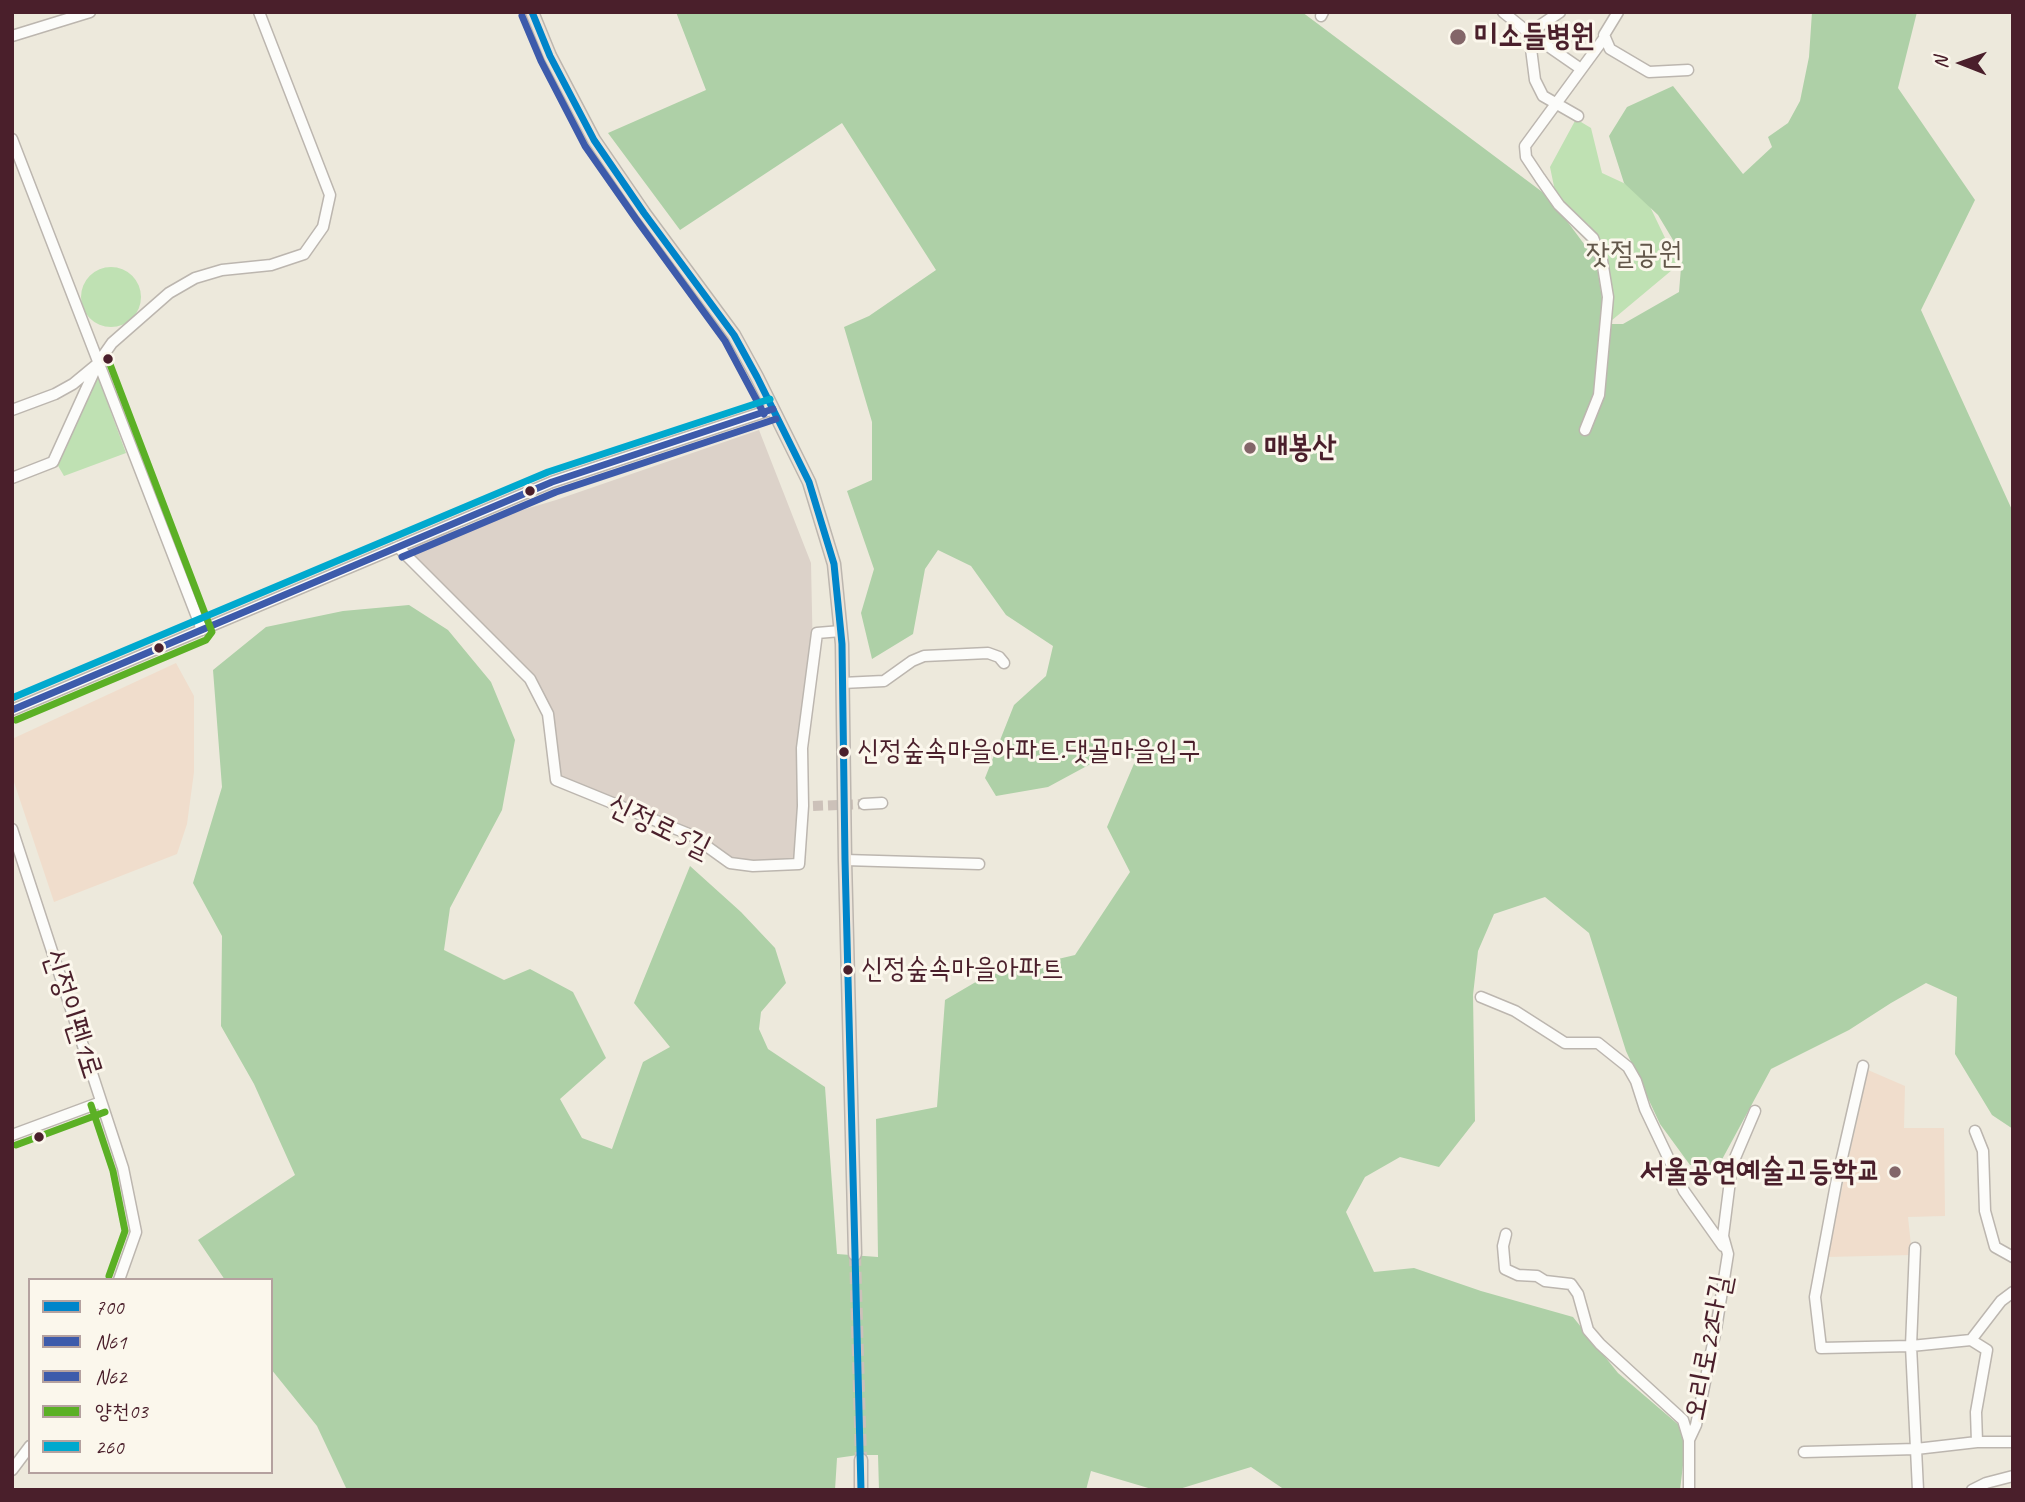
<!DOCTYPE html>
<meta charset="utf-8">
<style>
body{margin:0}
#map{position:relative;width:2025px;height:1502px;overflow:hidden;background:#ede9dc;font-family:Caveat,"Poor Story",sans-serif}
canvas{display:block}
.frame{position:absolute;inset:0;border:14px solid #4a1f2b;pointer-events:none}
.legend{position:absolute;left:28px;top:1278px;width:245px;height:196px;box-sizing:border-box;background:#fbf7ec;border:2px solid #b4a19f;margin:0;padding:9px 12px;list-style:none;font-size:21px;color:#4a1f2b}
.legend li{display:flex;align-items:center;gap:14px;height:35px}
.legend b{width:35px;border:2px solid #b4a19f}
.north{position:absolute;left:1927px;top:28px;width:70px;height:70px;-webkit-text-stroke:5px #fbf7ec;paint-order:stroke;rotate:271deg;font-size:19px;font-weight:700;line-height:28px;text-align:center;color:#4a1f2b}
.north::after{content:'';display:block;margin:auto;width:24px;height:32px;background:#4a1f2b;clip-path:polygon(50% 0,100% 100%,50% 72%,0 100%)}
</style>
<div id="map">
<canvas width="2025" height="1502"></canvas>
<div class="frame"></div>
<ul class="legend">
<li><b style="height:9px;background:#0085ca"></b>700</li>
<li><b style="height:9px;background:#3d5bab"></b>N61</li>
<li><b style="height:9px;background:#3d5bab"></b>N62</li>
<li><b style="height:9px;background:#5bb025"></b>양천03</li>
<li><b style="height:9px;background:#00a9ce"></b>260</li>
</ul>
<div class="north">N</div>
</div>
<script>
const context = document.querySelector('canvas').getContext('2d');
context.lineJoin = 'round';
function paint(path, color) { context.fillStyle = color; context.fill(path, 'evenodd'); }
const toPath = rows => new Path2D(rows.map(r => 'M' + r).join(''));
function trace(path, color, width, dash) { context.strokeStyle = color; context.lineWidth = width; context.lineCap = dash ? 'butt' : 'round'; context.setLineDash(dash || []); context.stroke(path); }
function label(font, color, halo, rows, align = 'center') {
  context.font = font + ' Caveat,"Poor Story",sans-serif'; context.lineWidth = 6; context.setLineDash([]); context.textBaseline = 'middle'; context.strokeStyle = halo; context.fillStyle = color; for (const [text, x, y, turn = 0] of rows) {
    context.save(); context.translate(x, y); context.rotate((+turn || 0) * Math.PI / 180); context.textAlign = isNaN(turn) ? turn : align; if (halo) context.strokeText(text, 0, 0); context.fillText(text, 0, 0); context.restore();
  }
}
const built = toPath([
 [176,663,194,696,194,772,187,824,177,854,54,902,12,776,12,739],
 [1868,1070,1905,1086,1904,1128,1944,1128,1945,1216,1908,1217,1912,1255,1827,1257]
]);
const industrial = toPath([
 [759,430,811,563,813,660,799,864,730,863,691,835,556,780,548,714,530,679,398,547,556,500]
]);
const green = toPath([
 [1576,119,1591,128,1602,173,1643,192,1678,265,1605,326,1603,272,1589,225,1557,201,1550,167],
 '81 297a30 30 0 1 1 60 0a30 30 0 1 1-60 0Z',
 [98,377,126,453,64,476,57,464]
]);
const forest = toPath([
 [676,12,1302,12,1549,197,1596,260,1606,324,1623,324,1679,292,1682,255,1658,215,1624,183,1609,136,1627,107,1673,86,1743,174,1772,147,1768,137,1788,123,1800,101,1809,57,1812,12,1917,12,1898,88,1975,200,1921,310,2013,512,2013,1129,1992,1115,1955,1054,1957,997,1926,983,1891,1003,1849,1030,1771,1069,1719,1165,1690,1165,1660,1124,1626,1051,1589,933,1545,897,1494,914,1478,951,1473,995,1475,1121,1439,1167,1400,1157,1365,1177,1346,1212,1374,1272,1414,1268,1481,1291,1573,1317,1618,1373,1687,1432,1680,1490,1285,1490,1251,1467,1176,1490,1155,1490,1091,1471,1086,1490,879,1490,878,1455,860,1455,858,1323,858,1455,837,1458,835,1490,347,1490,317,1426,271,1369,271,1280,225,1280,198,1240,295,1175,254,1084,221,1026,222,936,193,883,222,787,213,670,266,627,343,611,409,605,448,630,491,682,515,740,502,810,450,908,444,950,504,980,530,969,573,992,606,1058,560,1099,582,1138,612,1149,643,1062,670,1047,634,1003,690,866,741,912,775,948,786,983,761,1012,759,1029,768,1049,825,1087,837,1254,878,1257,876,1119,937,1107,945,1000,986,976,1075,955,1130,872,1107,827,1136,759,1109,754,1048,787,996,796,985,778,1014,705,1046,676,1053,646,1006,615,971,566,938,550,925,569,913,634,872,659,861,613,874,569,847,491,872,480,872,422,844,327,869,316,936,270,842,123,680,230,608,133,706,90]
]);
const minorTunnel = toPath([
 [813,806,864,804]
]);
const majorTunnel = toPath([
 [855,1254,861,1460]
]);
const minor = toPath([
 [1503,12,1529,33,1560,12],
 [1618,12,1604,35,1610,49,1649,72,1688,70],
 [1321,16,1323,12],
 [1529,33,1535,80,1543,96,1578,116],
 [1529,33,1581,69],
 [12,36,90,12],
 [12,139,202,630],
 [12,410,55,394,73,384,96,365],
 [1585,430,1599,395,1608,297,1602,260,1593,238,1559,205,1540,178,1526,157,1525,146,1605,37],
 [12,478,53,462,98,363,112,343,169,293,195,278,222,270,271,265,304,254,323,227,330,195,259,12],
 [398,547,530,679,548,714,556,780,691,835,730,863,753,866,799,864,803,806,802,748,817,633,841,631],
 [842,683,884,681,912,661,924,656,988,653,999,657,1004,663],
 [12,710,552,482,773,409],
 [864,804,882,803],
 [12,829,123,1168,136,1232,119,1280],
 [845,860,979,864],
 [1481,997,1515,1011,1565,1043,1598,1043,1628,1067,1636,1081,1645,1109,1684,1191,1723,1246],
 [1863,1066,1836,1184,1815,1297,1821,1348,1911,1346,1971,1340,1987,1350,1976,1412,1977,1442],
 [1975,1131,1983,1151,1985,1211,1995,1247,2013,1257],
 [12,1135,101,1102],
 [1506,1234,1503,1246,1505,1269,1518,1275,1537,1276,1545,1281,1571,1284,1578,1294,1588,1330,1600,1344,1683,1420,1689,1440],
 [1915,1248,1911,1346,1918,1490],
 [1971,1340,2001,1301,2013,1292],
 [1804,1452,1916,1449,1977,1442,2013,1442],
 [12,1470,30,1446],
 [1689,1490,1689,1440,1696,1425,1716,1329,1728,1254,1723,1236,1732,1165,1755,1111],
 [1972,1490,1986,1483,2013,1476]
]);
const major = toPath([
 [532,12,550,56,594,140,644,213,734,335,757,377,809,482,834,564,842,644,845,860,855,1254],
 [861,1460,861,1490]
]);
const bus1 = toPath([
 [532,12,550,56,594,140,644,213,734,335,757,377,809,482,834,564,842,644,845,860,861,1490]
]);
const bus2 = toPath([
 [522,16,541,61,585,146,636,219,725,341,764,414],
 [402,557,556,492,776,419]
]);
const bus3 = toPath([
 [12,710,552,482,773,409]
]);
const bus4 = toPath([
 [16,720,206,640,212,632,108,359],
 [91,1105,113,1171,125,1231,109,1276],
 [16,1145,105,1112]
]);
const bus5 = toPath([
 [12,698,548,472,770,399]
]);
const markers = [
 [1458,37,9,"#836669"],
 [108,359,6,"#4a1f2b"],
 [1250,448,7,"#836669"],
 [530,491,6,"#4a1f2b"],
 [159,648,6,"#4a1f2b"],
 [844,752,6,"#4a1f2b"],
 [848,970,6,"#4a1f2b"],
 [39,1137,6,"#4a1f2b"],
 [1895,1172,7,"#836669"]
];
const busNames = [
 ["신정숲속마을아파트.댓골마을입구",857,752],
 ["신정숲속마을아파트",861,970]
];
const poiNames = [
 ["미소들병원",1474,37],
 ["매봉산",1264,448],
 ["서울공연예술고등학교",1881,1172,"right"]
];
const parkNames = [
 ["잣절공원",1634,255]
];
const streetNames = [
 ["신정로5길",659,827,26],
 ["신정이펜1로",72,1014,72],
 ["오리로22다길",1709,1348,-79]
];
paint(built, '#f0ddcc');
paint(industrial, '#dcd2c9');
paint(green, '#bfe1b3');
paint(forest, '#aed0a7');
trace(minorTunnel, '#ccc1b9', 10, [10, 5]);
trace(majorTunnel, '#ccc1b9', 12, [12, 6]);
trace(minor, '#bcb6af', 13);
trace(major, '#bcb6af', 15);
trace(minor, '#fcfcfa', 10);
trace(major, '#ece4d9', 12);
trace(bus1, '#0085ca', 7);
trace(bus2, '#3d5bab', 7);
trace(bus3, '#3d5bab', 7);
trace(bus4, '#5bb025', 7);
trace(bus5, '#00a9ce', 7);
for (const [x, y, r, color] of markers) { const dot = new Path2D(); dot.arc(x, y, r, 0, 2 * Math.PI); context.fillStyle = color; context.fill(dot); trace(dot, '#fbf7ec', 2.5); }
label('28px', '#4a1f2b', '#fbf7ec', busNames, 'left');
label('bold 30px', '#4a1f2b', '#fbf7ec', poiNames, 'left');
label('30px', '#62574a', '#fbf7ec', parkNames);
label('30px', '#4a1f2b', '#fbf7ec', streetNames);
</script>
